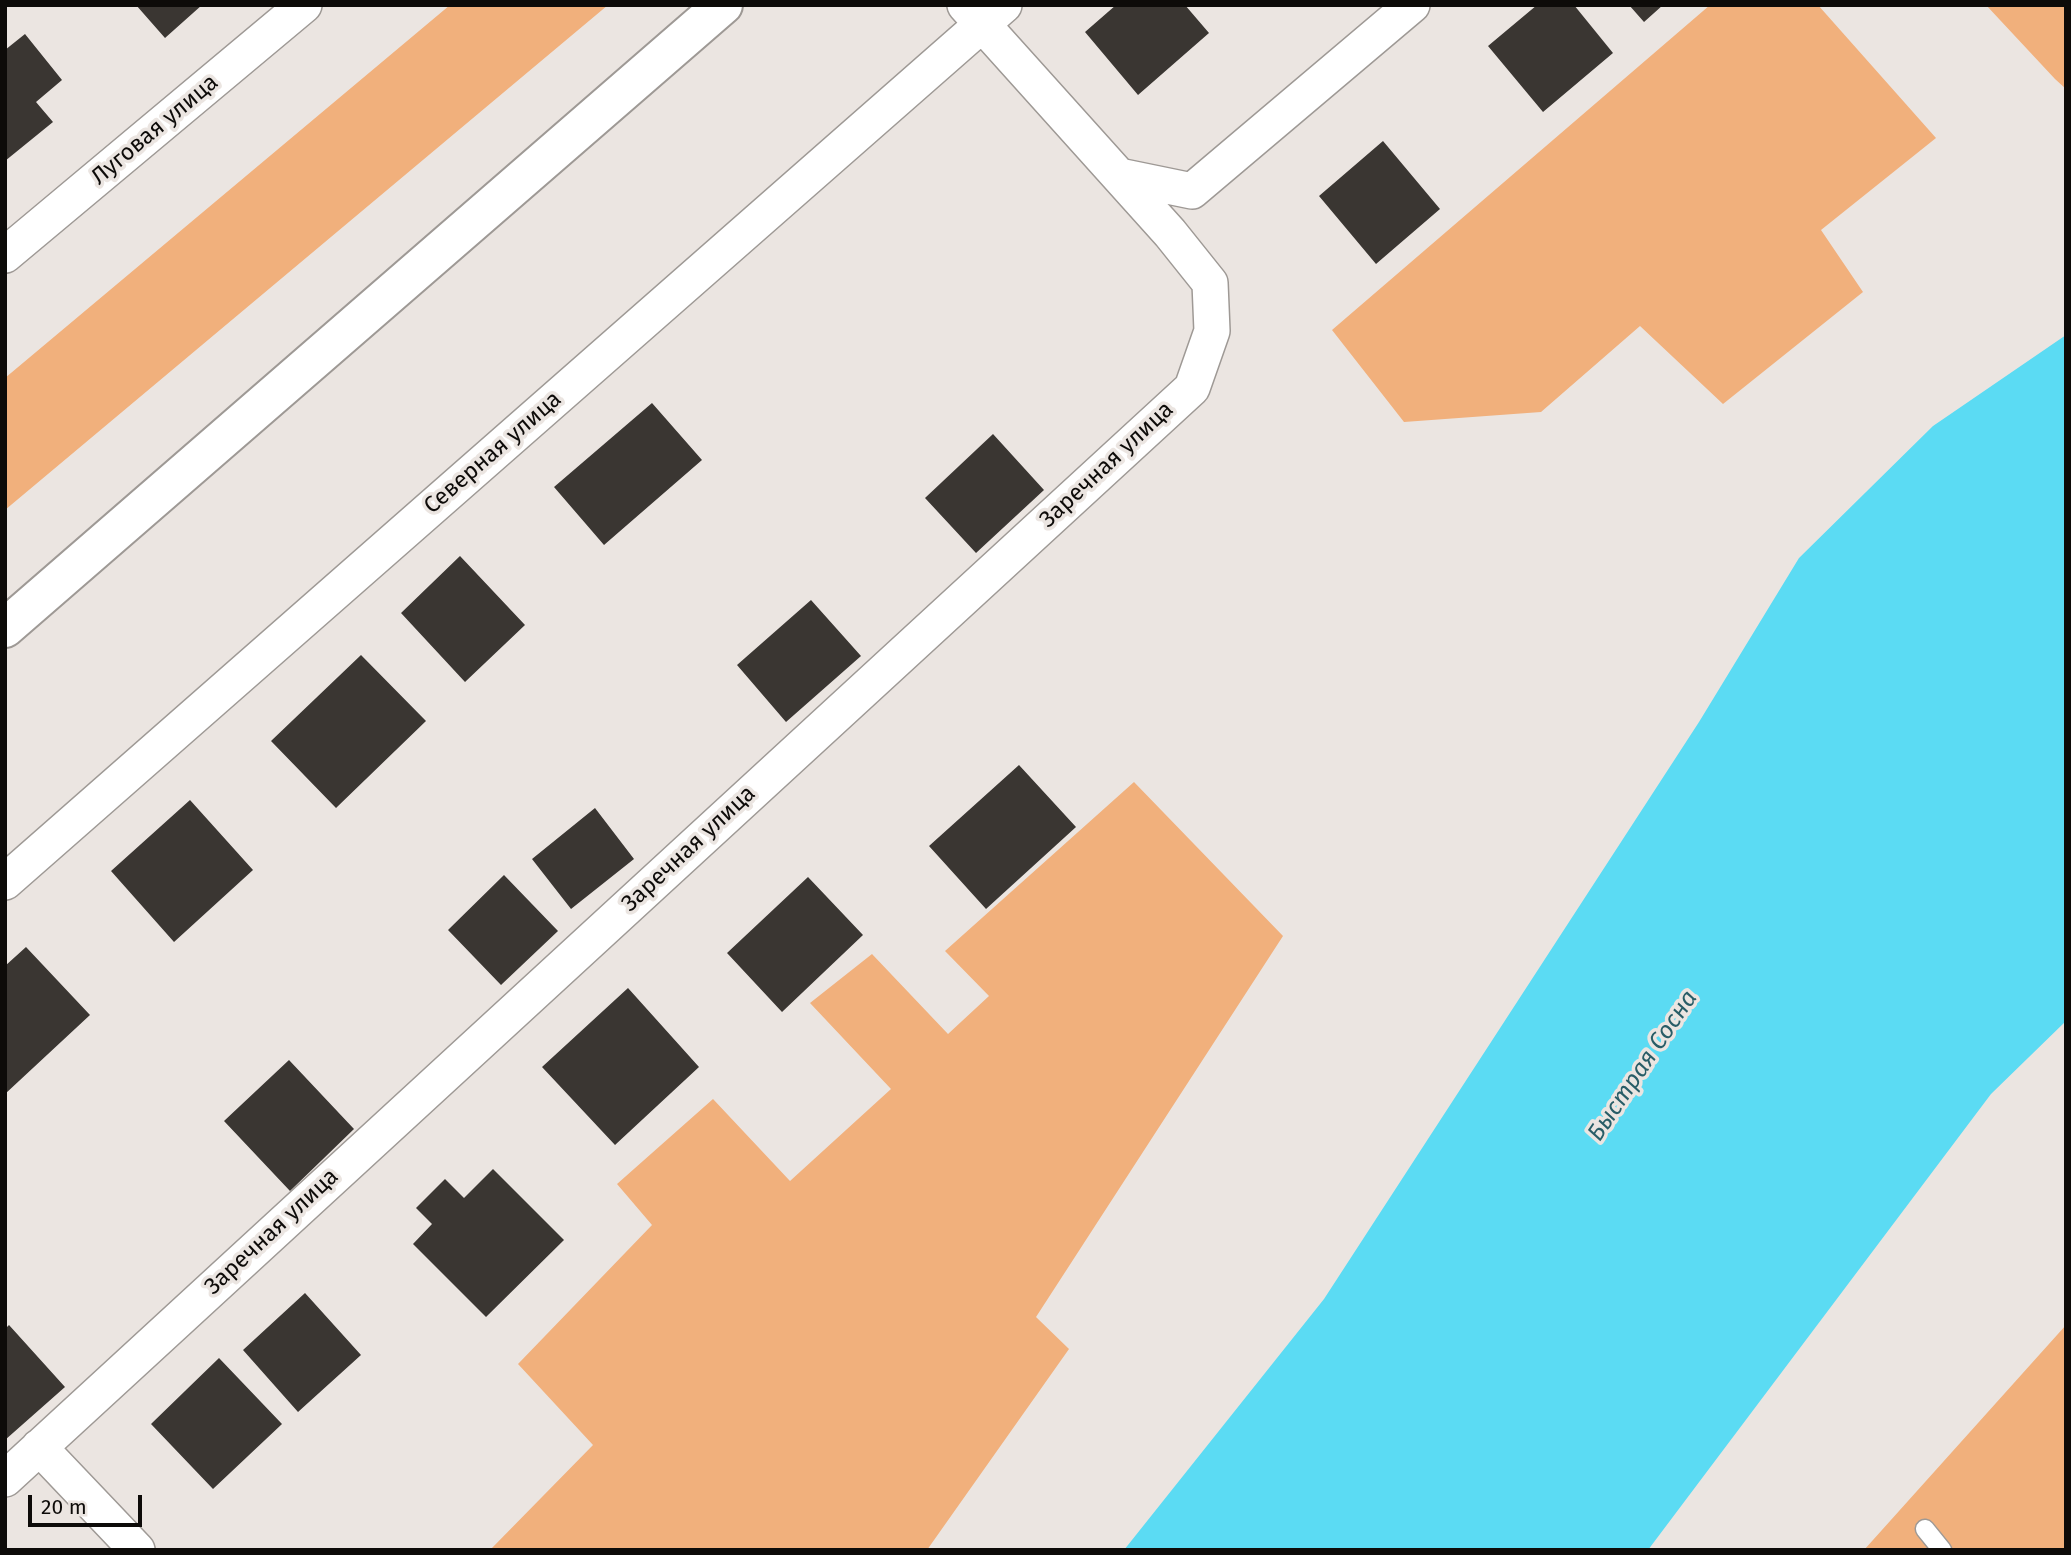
<!DOCTYPE html>
<meta charset="utf-8">
<style>
body{margin:0}
#map{position:relative;width:2071px;height:1555px;overflow:hidden;background:#ebe5e1;font-family:"Fira Sans",sans-serif}
canvas{display:block}
.frame{position:absolute;inset:0;border:7px solid #0d0b09;pointer-events:none}
.scale{position:absolute;left:28px;top:1495px;width:114px;height:32px;box-sizing:border-box;border:4px solid #0d0b09;border-top:0;padding-left:9px;font-size:21px;line-height:24px;white-space:nowrap;color:#0d0b09;-webkit-text-stroke:5px #ebe5e1;paint-order:stroke}
</style>
<div id="map">
<canvas width="2071" height="1555"></canvas>
<div class="frame"></div>
<div class="scale">20 m</div>
</div>
<script>
const context = document.querySelector('canvas').getContext('2d');
context.lineJoin = 'round';
function paint(path, color) { context.fillStyle = color; context.fill(path, 'evenodd'); }
const toPath = rows => new Path2D(rows.map(r => 'M' + r).join(''));
function trace(path, color, width, dash) { context.strokeStyle = color; context.lineWidth = width; context.lineCap = dash ? 'butt' : 'round'; context.setLineDash(dash || []); context.stroke(path); }
function label(font, color, halo, rows, align = 'center') {
  context.font = font + ' "Fira Sans",sans-serif'; context.lineWidth = 7; context.setLineDash([]); context.textBaseline = 'middle'; context.strokeStyle = halo; context.fillStyle = color; for (const [text, x, y, turn = 0] of rows) {
    context.save(); context.translate(x, y); context.rotate((+turn || 0) * Math.PI / 180); context.textAlign = isNaN(turn) ? turn : align; if (halo) context.strokeText(text, 0, 0); context.fillText(text, 0, 0); context.restore();
  }
}
const green = toPath([
 [450,5,608,5,5,510,5,378],
 [1710,5,1818,5,1936,138,1821,230,1863,292,1723,404,1640,326,1541,412,1404,422,1332,330],
 [1986,5,2066,5,2066,89,2055,79],
 [1134,782,1283,936,1036,1317,1069,1349,927,1550,490,1550,593,1445,518,1364,652,1225,617,1184,713,1099,790,1181,891,1089,810,1003,872,954,948,1034,989,996,945,951],
 [2066,1325,2066,1550,1864,1550]
]);
const water = toPath([
 [2066,335,2066,1021,1991,1094,1648,1550,1124,1550,1324,1299,1699,722,1799,558,1933,426]
]);
const building = toPath([
 [136,5,202,5,165,38],
 [1116,5,1185,5,1209,33,1138,95,1085,32],
 [1537,5,1574,5,1613,53,1543,112,1488,46],
 [1629,5,1663,5,1644,22],
 [25,34,62,80,36,102,53,122,5,161,5,50],
 [1383,141,1440,209,1376,264,1319,196],
 [652,403,702,460,604,545,554,487],
 [993,434,1044,490,976,553,925,498],
 [460,556,525,625,465,682,401,613],
 [811,600,861,656,786,722,737,665],
 [361,655,426,721,336,808,271,741],
 [1019,765,1076,827,986,909,929,846],
 [190,800,253,870,174,942,111,871],
 [595,808,634,859,571,909,532,859],
 [504,875,558,931,501,985,448,930],
 [808,877,863,935,782,1012,727,953],
 [26,947,90,1015,5,1094,5,966],
 [628,988,699,1067,615,1145,542,1067],
 [289,1060,354,1129,290,1191,224,1121],
 [493,1169,564,1240,486,1317,413,1244,432,1224,416,1208,445,1179,464,1198],
 [305,1293,361,1355,298,1412,243,1350],
 [9,1325,65,1387,5,1440,5,1329],
 [219,1358,282,1424,213,1489,151,1424]
]);
const service = toPath([
 [1925,1529,1942,1550]
]);
const minor = toPath([
 [1119,176,1192,191,1412,5],
 [5,255,304,5],
 [5,882,1004,5],
 [39,1447,137,1550],
 [5,1479,1192,388,1212,331,1210,283,1170,233,965,5]
]);
const tertiary = toPath([
 [5,628,723,5]
]);
const streetNames = [
 ["Луговая улица",155,130,-40],
 ["Северная улица",493,453,-41],
 ["Заречная улица",1107,465,-43],
 ["Заречная улица",689,849,-43],
 ["Заречная улица",272,1232,-43]
];
const waterNames = [
 ["Быстрая Сосна",1643,1066,-56]
];
paint(green, '#f1b07c');
paint(water, '#5bdbf3');
paint(building, '#3a3632');
trace(service, '#9e9995', 21);
trace(minor, '#9e9995', 38);
trace(tertiary, '#9e9995', 42);
trace(service, '#fff', 18);
trace(minor, '#fff', 35);
trace(tertiary, '#fff', 38);
label('23px', '#0d0b09', '#ebe5e1', streetNames);
label('italic 24px', '#285d67', '#ebe5e1', waterNames);
</script>
